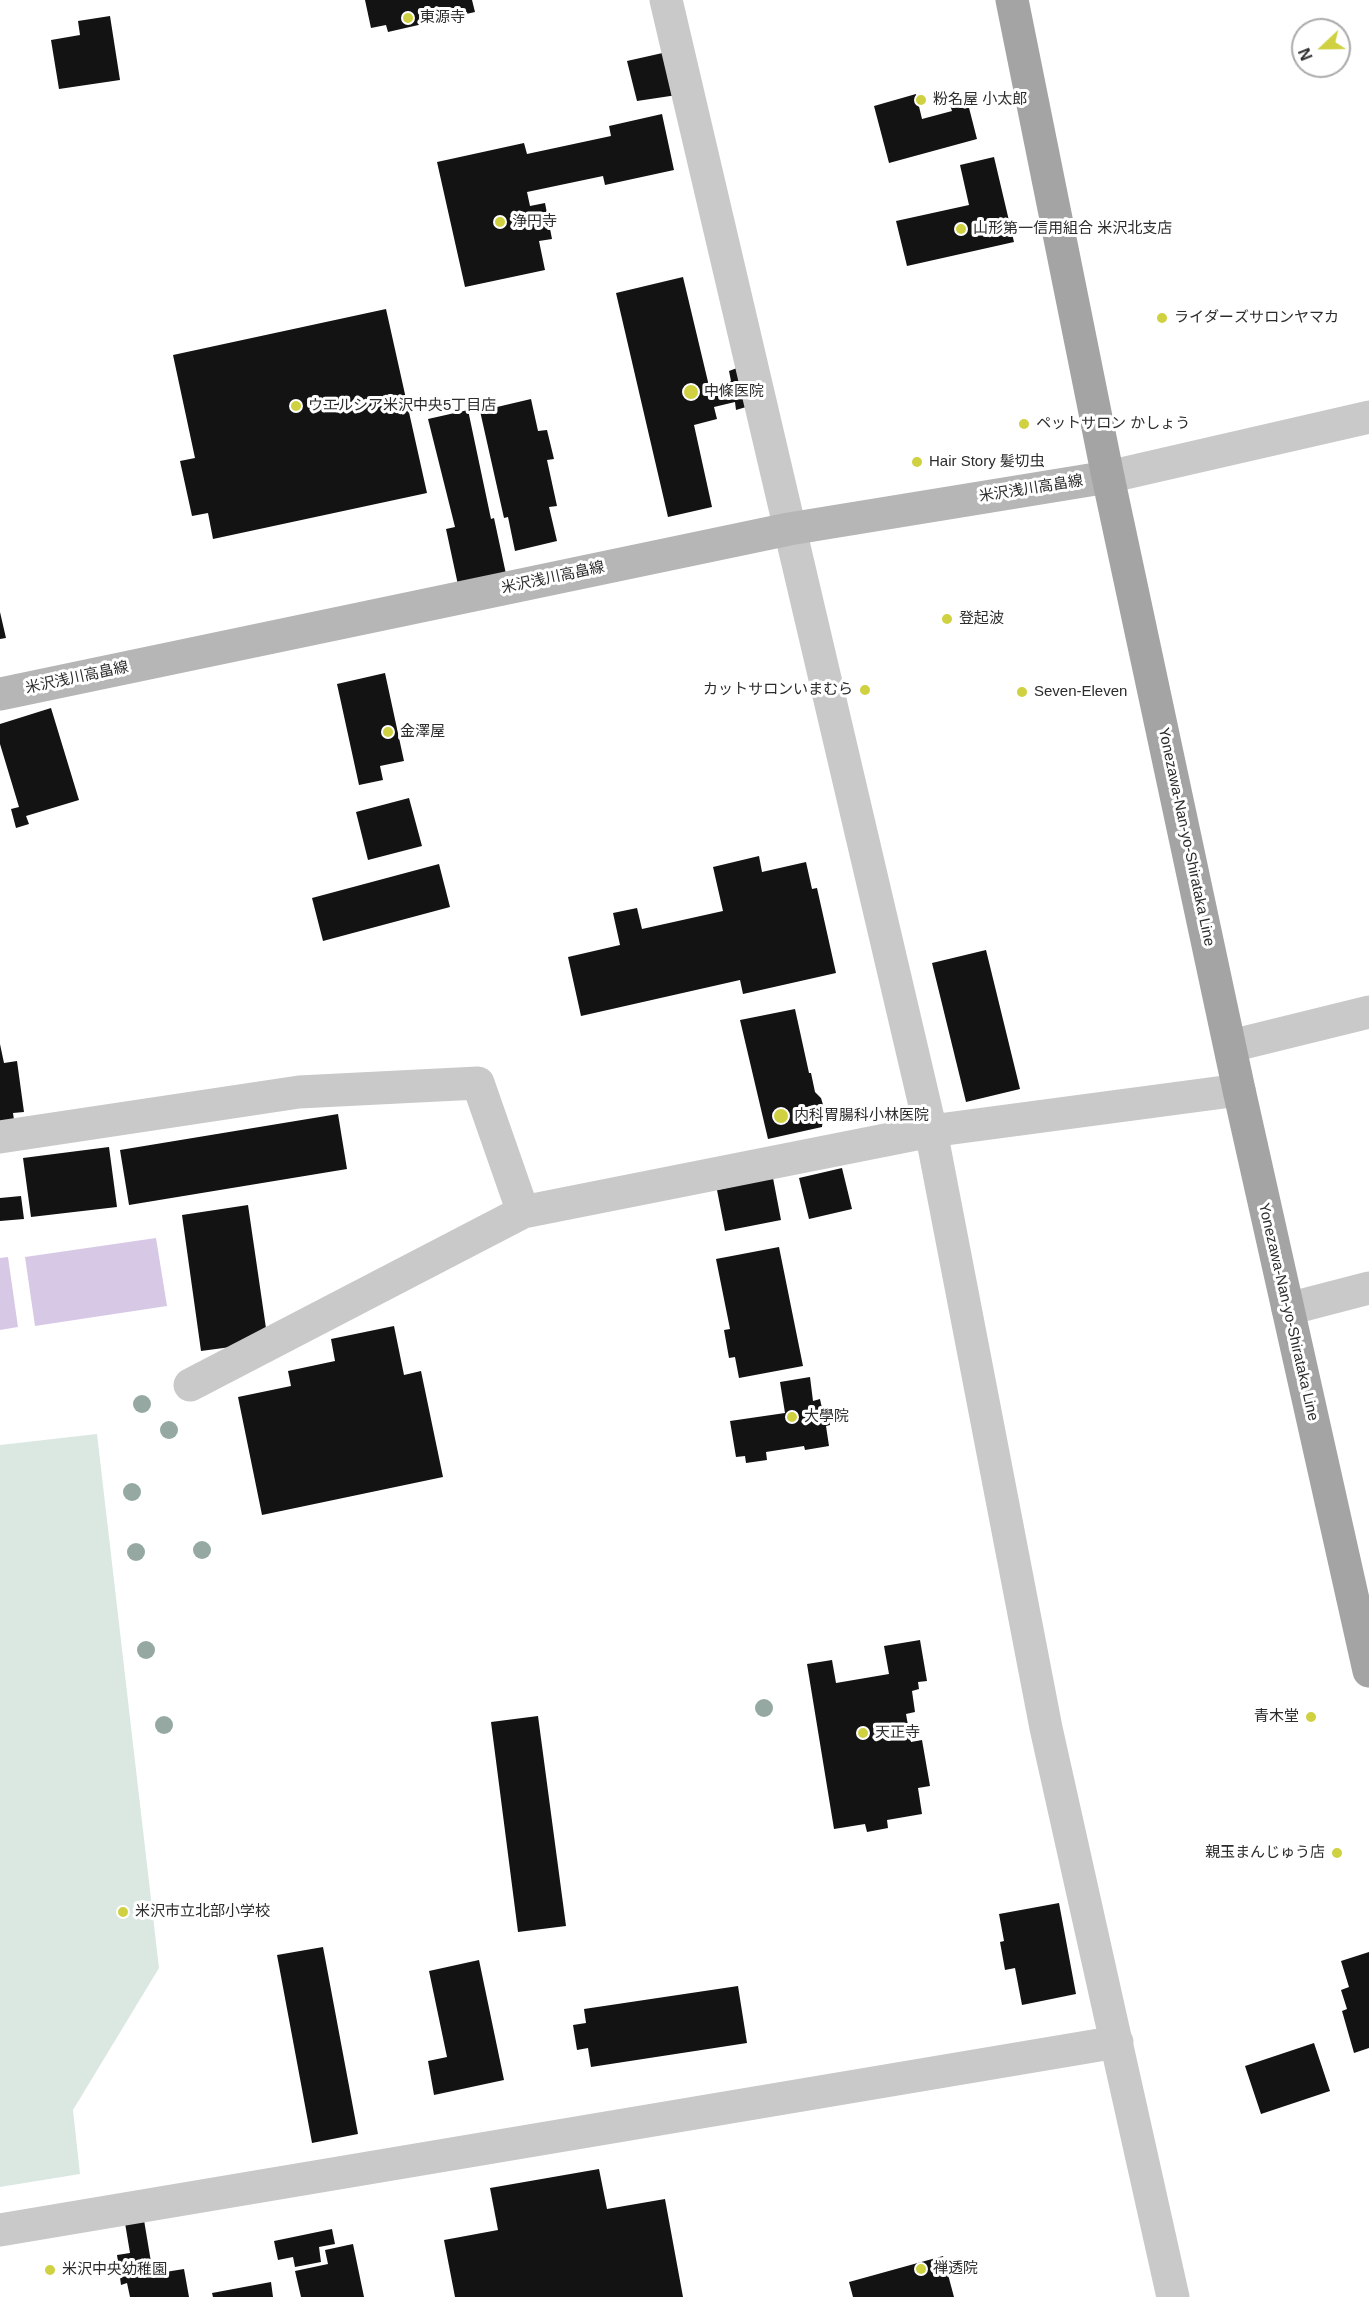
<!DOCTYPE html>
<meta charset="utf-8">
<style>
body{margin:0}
#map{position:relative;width:1369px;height:2297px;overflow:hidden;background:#fff;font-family:Helvetica,sans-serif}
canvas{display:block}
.north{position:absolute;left:1291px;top:18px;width:60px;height:60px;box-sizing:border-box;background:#fff;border:2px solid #ababab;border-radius:50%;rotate:248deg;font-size:16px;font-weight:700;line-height:24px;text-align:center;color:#2c2c2c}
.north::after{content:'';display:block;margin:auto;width:21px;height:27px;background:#cfd141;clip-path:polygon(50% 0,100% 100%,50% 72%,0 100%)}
</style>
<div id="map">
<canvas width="1369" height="2297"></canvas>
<div class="north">N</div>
</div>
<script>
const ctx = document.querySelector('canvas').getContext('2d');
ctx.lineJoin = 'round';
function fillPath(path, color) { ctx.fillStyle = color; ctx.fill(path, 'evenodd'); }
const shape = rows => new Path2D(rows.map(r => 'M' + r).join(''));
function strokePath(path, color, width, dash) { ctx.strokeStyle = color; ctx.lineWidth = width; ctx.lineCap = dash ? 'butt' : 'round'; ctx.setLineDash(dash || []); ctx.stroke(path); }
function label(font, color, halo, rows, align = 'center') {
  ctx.font = font + ' Helvetica,"Noto Sans JP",sans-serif'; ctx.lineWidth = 6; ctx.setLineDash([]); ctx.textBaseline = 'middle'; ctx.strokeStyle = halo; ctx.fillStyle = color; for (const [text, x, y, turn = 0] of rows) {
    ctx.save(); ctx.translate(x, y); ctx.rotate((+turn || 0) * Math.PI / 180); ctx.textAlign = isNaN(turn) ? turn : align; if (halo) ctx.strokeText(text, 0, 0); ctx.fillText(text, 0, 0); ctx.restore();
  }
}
fillPath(shape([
 [97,1434,159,1968,73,2110,80,2174,0,2187,0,1445]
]), '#dbe8e2');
fillPath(shape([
 [156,1238,167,1306,35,1326,25,1257],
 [8,1257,18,1327,0,1330,0,1258]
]), '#d7c9e6');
fillPath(shape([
 [365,0,472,0,475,12,388,32,386,25,371,28],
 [110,16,120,80,59,89,51,40,80,35,78,21],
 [667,52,677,95,637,101,627,61],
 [916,94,922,119,952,111,950,105,967,100,977,139,889,163,874,106],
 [662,114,674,170,605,185,603,176,527,192,530,206,545,203,552,239,539,241,545,270,465,287,437,162,524,143,527,154,611,136,609,126],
 [994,157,1014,242,907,266,896,221,969,205,960,165],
 [683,277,709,386,731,381,729,371,737,368,746,407,736,410,735,402,714,407,717,419,694,425,712,507,668,517,616,293],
 [386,309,427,493,213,539,208,513,192,516,180,461,195,458,173,355],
 [531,399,538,431,547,430,554,459,547,460,557,506,549,507,557,541,515,551,508,517,504,518,480,411],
 [468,410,491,519,494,518,506,574,458,585,446,529,455,527,428,419],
 [0,612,6,638,0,639],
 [385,673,404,761,380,766,383,780,359,785,337,684],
 [51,708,79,800,26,816,29,824,16,828,11,809,19,807,0,744,0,724],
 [409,798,422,846,368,860,356,812],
 [759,856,762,872,806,862,812,889,817,888,836,973,743,994,740,980,581,1016,568,957,620,945,613,913,637,908,642,929,723,911,713,867],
 [439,864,450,907,323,941,312,898],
 [986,950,1020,1089,966,1102,932,963],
 [795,1009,809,1073,811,1073,815,1092,821,1098,824,1108,822,1127,768,1139,740,1020],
 [0,1044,4,1063,17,1061,24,1112,13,1113,14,1120,0,1123],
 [338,1114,347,1169,129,1205,120,1150],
 [109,1147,117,1207,31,1217,23,1158],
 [842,1168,852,1209,809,1219,799,1178],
 [773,1178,781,1220,725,1231,717,1190],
 [21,1196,24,1219,0,1221,0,1198],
 [248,1205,268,1342,201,1351,182,1215],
 [779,1247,803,1366,739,1378,735,1357,729,1358,724,1330,730,1329,716,1259],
 [394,1326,404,1375,421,1371,443,1477,262,1515,238,1397,291,1386,288,1371,335,1361,331,1339],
 [810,1377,813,1401,820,1399,823,1413,828,1412,830,1425,826,1426,829,1446,805,1450,804,1446,766,1452,767,1460,746,1463,745,1456,736,1457,730,1421,785,1413,780,1382],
 [920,1640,927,1681,918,1682,919,1689,912,1691,915,1712,906,1714,911,1742,922,1740,930,1786,918,1788,922,1814,887,1820,888,1828,867,1832,865,1824,834,1829,807,1664,832,1660,836,1683,889,1674,884,1646],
 [538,1716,566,1926,518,1932,491,1722],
 [1059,1903,1076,1994,1022,2005,1015,1968,1005,1970,1000,1942,1004,1941,999,1914],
 [323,1947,358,2134,312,2143,277,1955],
 [1369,1952,1369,2048,1354,2053,1342,2011,1347,2009,1341,1990,1349,1987,1341,1961],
 [479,1960,504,2080,434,2095,428,2061,447,2057,429,1971],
 [738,1986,747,2043,591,2067,588,2048,577,2050,573,2025,586,2023,584,2009],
 [1314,2043,1330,2091,1261,2114,1245,2066],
 [599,2169,607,2209,665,2199,683,2297,455,2297,444,2240,498,2230,490,2188],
 [144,2220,153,2274,184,2269,189,2297,130,2297,127,2283,121,2285,117,2255,130,2253,125,2223],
 [332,2229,335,2244,319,2247,321,2262,295,2267,293,2257,278,2260,274,2241],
 [353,2244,364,2297,301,2297,295,2271,328,2264,325,2250],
 [943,2256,954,2297,853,2297,849,2282],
 [271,2282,273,2297,213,2297,212,2293]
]), '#131313');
strokePath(shape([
 [666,0,931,1131,1046,1728,1173,2297],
 [1108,477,1369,417],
 [1231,1046,1369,1012],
 [0,1137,299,1092,478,1083,523,1212],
 [1288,1309,1369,1288],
 [190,1385,523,1212,931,1131,1239,1090],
 [0,2230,1117,2042]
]), '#c9c9c9', 33);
strokePath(shape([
 [0,694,789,529,1108,477]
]), '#b6b6b6', 33);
strokePath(shape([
 [1012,0,1108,477,1239,1090,1369,1671]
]), '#a4a4a4', 33);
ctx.fillStyle = '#95a9a2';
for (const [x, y] of [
 [142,1404],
 [169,1430],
 [132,1492],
 [202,1550],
 [136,1552],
 [146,1650],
 [764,1708],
 [164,1725]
]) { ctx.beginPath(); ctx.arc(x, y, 9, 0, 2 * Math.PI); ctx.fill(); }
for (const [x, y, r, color] of [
 [408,18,6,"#cfd141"],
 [921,100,6,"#cfd141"],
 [500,222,6,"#cfd141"],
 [961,229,6,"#cfd141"],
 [1162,318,6,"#cfd141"],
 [691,392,8,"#cfd141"],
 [296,406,6,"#cfd141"],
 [1024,424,6,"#cfd141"],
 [917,462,6,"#cfd141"],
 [947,619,6,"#cfd141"],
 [865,690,6,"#cfd141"],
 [1022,692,6,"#cfd141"],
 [388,732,6,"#cfd141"],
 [781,1116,8,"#cfd141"],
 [792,1417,6,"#cfd141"],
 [1311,1717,6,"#cfd141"],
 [863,1733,6,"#cfd141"],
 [1337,1853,6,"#cfd141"],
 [123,1912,6,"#cfd141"],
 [921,2269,6,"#cfd141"],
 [50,2270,6,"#cfd141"]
]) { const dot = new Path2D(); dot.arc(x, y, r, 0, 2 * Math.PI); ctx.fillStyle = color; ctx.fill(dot); strokePath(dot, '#fff', 2); }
label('15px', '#2c2c2c', '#fff', [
 ["東源寺",420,18],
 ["粉名屋 小太郎",933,100],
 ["浄円寺",512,222],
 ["山形第一信用組合 米沢北支店",973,229],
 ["ライダーズサロンヤマカ",1174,318],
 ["中條医院",704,392],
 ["ウエルシア米沢中央5丁目店",308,406],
 ["ペットサロン かしょう",1036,424],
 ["Hair Story 髪切虫",929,462],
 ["登起波",959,619],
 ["カットサロンいまむら",853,690,"right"],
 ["Seven-Eleven",1034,692],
 ["金澤屋",400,732],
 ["内科胃腸科小林医院",794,1116],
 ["大學院",804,1417],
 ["青木堂",1299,1717,"right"],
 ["天正寺",875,1733],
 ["親玉まんじゅう店",1325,1853,"right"],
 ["米沢市立北部小学校",135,1912],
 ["禅透院",933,2269],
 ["米沢中央幼稚園",62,2270]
], 'left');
label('15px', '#2c2c2c', '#fff', [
 ["米沢浅川高畠線",1031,489,-9],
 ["米沢浅川高畠線",553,578,-12],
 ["米沢浅川高畠線",77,678,-12],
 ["Yonezawa-Nan-yo-Shirataka Line",1186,837,78],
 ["Yonezawa-Nan-yo-Shirataka Line",1288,1312,77]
]);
</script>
